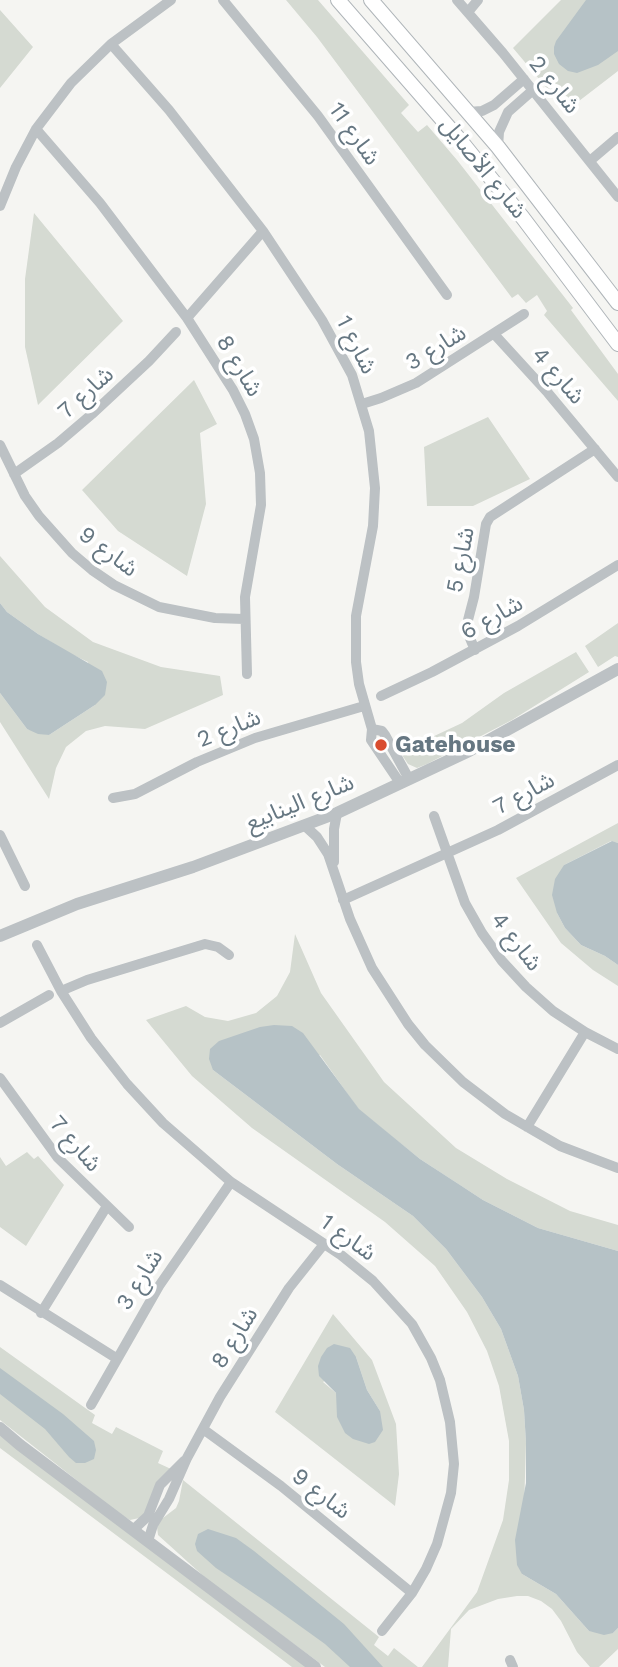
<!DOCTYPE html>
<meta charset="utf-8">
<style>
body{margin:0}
canvas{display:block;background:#f5f5f2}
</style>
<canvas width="618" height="1667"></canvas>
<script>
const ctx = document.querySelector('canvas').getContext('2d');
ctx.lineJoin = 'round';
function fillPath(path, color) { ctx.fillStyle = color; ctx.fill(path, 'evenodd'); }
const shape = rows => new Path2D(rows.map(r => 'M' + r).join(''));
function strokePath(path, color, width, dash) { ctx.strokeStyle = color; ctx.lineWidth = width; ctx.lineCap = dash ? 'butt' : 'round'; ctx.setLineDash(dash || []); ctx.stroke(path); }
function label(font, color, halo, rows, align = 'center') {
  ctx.font = font + ' "Work Sans","Noto Sans Arabic",sans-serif'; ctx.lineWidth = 7; ctx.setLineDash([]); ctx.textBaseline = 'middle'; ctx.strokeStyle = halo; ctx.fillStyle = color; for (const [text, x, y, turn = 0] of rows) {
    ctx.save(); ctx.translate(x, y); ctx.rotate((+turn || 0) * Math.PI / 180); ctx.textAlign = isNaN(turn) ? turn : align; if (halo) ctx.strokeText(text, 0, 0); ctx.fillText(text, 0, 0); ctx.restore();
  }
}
fillPath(shape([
 [286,0,318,0,409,105,401,113,418,132,427,125,457,160,573,308,571,310,618,374,618,401,544,315,547,311,537,295,526,303,518,294,512,298,317,37],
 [561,0,618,0,618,71,566,111,513,48],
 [0,10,33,47,0,88],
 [34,213,123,321,38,405,25,347,25,279],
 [194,380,217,424,200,433,206,504,187,576,118,531,82,490],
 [488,417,530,479,473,506,427,506,424,447],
 [0,556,45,607,93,642,161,667,220,676,223,695,145,729,105,726,86,731,66,747,56,768,49,799,0,722,0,693,27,729,49,735,95,705,88,662,69,653,38,634,7,612,0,603],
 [618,623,618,657,615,656,598,667,585,646],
 [576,652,589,672,512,720,427,764,417,768,408,764,400,752,462,723,504,693],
 [618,823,618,843,611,841,564,865,557,913,565,928,581,945,605,956,618,965,618,986,593,970,561,943,516,878],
 [295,934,321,993,384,1082,456,1148,507,1179,570,1211,618,1225,618,1251,538,1228,483,1200,420,1159,359,1110,320,1055,213,1070,337,1164,413,1216,446,1249,482,1297,501,1329,518,1376,524,1410,526,1443,522,1574,556,1594,589,1631,613,1633,618,1628,618,1649,599,1667,590,1667,577,1652,561,1621,552,1609,541,1601,528,1596,517,1596,498,1599,469,1610,451,1629,448,1667,422,1667,477,1592,503,1520,509,1480,509,1441,499,1386,487,1351,467,1312,435,1266,385,1222,252,1128,192,1076,146,1020,186,1006,205,1017,228,1021,256,1013,277,996,290,972],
 [27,1152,34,1159,38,1156,64,1185,26,1246,0,1227,0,1157,6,1166],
 [333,1314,372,1360,396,1424,399,1474,395,1506,275,1412],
 [356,1357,367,1390,380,1411,338,1398,336,1393,323,1382],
 [0,1347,95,1415,92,1423,112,1434,116,1427,163,1451,158,1463,171,1469,156,1483,144,1517,130,1520,121,1515,0,1420],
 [0,1430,315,1667,292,1667,0,1448],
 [183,1480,379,1637,374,1645,388,1656,394,1648,418,1667,325,1667,209,1581,158,1535,157,1527,159,1521,176,1508,179,1501]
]), '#d5dad2');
fillPath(shape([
 [586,0,618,0,618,51,598,65,577,73,568,71,559,64,554,54,554,47,556,41],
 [0,603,7,612,38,634,102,671,107,682,105,695,95,705,49,735,38,734,27,729,0,693],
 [612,841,618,843,618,965,605,956,581,945,565,928,557,913,552,895,555,879,564,865],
 [274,1025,292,1026,303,1033,359,1109,420,1159,457,1183,483,1200,538,1228,618,1251,618,1628,613,1633,604,1635,589,1631,556,1594,522,1574,517,1565,515,1540,526,1483,526,1443,524,1410,518,1376,501,1329,482,1297,446,1249,413,1216,337,1164,213,1070,209,1059,210,1049,219,1041,260,1027],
 [334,1344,350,1348,356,1357,367,1390,380,1411,383,1430,375,1442,369,1444,353,1439,345,1433,337,1417,336,1393,319,1376,318,1366,321,1357,327,1348],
 [0,1368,63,1414,94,1441,96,1450,94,1459,85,1463,76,1463,69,1457,45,1429,0,1394],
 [208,1529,236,1538,254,1551,344,1624,383,1667,350,1667,325,1644,268,1603,216,1568,197,1551,195,1544,198,1534]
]), '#b6c2c6');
const secondary = shape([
 [338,0,460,140,523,218,618,344],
 [371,0,498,147,618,303]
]);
strokePath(secondary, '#afb5b9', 16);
strokePath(shape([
 [223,0,318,116,447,295],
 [457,0,503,53,618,197],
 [468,12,478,0],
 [111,44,169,110,263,231,322,320,352,375,369,431,375,488,373,526,356,616,356,662,359,684,372,729,371,740,400,783],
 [468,112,482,111,494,105,524,79],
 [36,129,100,203,187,318,233,390,245,414,254,439,260,473,261,505,245,597,247,674],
 [498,147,499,132,508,112,533,90],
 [591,160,618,137],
 [0,206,16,167,36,129,71,83,111,44,171,0],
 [187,318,263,231],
 [495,335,548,393,618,477],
 [362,404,381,398,416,383,524,314],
 [0,445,25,496,39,516,72,553,92,570,114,585,159,607,215,618,244,619],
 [14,474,58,443,92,414,149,361,176,332],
 [475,650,469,636,468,620,474,597,486,524,490,517,595,449],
 [381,696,432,672,518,626,618,565],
 [372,729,382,731,385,735,409,779],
 [113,798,135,794,197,762,255,738,364,706],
 [434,816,465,903,482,933,502,961,526,987,553,1011,585,1032,618,1049],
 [304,825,317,837,328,854,350,919,372,968,408,1024,425,1045,463,1082,505,1114,560,1146,618,1168],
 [0,835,25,886],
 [334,862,334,829,337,813],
 [343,900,498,830,618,765],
 [37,945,61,991,91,1038,127,1084,163,1123,231,1182,341,1255,373,1281,412,1324,431,1358,440,1380,450,1422,454,1464,451,1493,437,1544,426,1569,412,1593,382,1631],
 [61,991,87,980,205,944,218,947,229,955],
 [0,1023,49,995],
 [0,1078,58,1158,129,1227],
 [527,1127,585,1032],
 [0,1285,116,1358],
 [41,1313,107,1206],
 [91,1405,159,1286,231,1182],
 [203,1429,281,1486,412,1593],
 [133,1530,148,1516,160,1485,184,1461],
 [148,1541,153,1525,169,1499,187,1458,220,1397,289,1288,324,1244],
 [510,1660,513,1667]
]), '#bcc1c4', 10);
strokePath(shape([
 [0,936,77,904,193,867,337,813,469,751,618,669],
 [0,1428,20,1445,315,1667]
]), '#bcc1c4', 12);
strokePath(secondary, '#fff', 14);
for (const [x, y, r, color] of [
 [381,745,7,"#d94c2f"]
]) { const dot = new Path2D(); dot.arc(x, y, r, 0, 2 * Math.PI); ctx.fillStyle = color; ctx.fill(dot); strokePath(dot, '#fff', 2.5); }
label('23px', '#667782', '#fff', [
 ["شارع 2",554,85,51],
 ["شارع 11",354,134,55],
 ["شارع الأصايل",483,168,51],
 ["شارع 1",356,345,63],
 ["شارع 3",436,348,-31],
 ["شارع 8",239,366,59],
 ["شارع 4",558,376,49],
 ["شارع 7",86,393,-42],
 ["شارع 9",108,552,37],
 ["شارع 5",461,560,-79],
 ["شارع 6",492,618,-29],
 ["شارع 2",229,729,-22],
 ["شارع 7",524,794,-28],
 ["شارع الينابيع",300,803,-22],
 ["شارع 4",516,942,52],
 ["شارع 7",75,1144,49],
 ["شارع 1",348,1238,36],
 ["شارع 3",140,1280,-58],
 ["شارع 8",235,1338,-58],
 ["شارع 9",321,1494,38]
]);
label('bold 23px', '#667782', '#fff', [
 ["Gatehouse",395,745]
], 'left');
</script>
